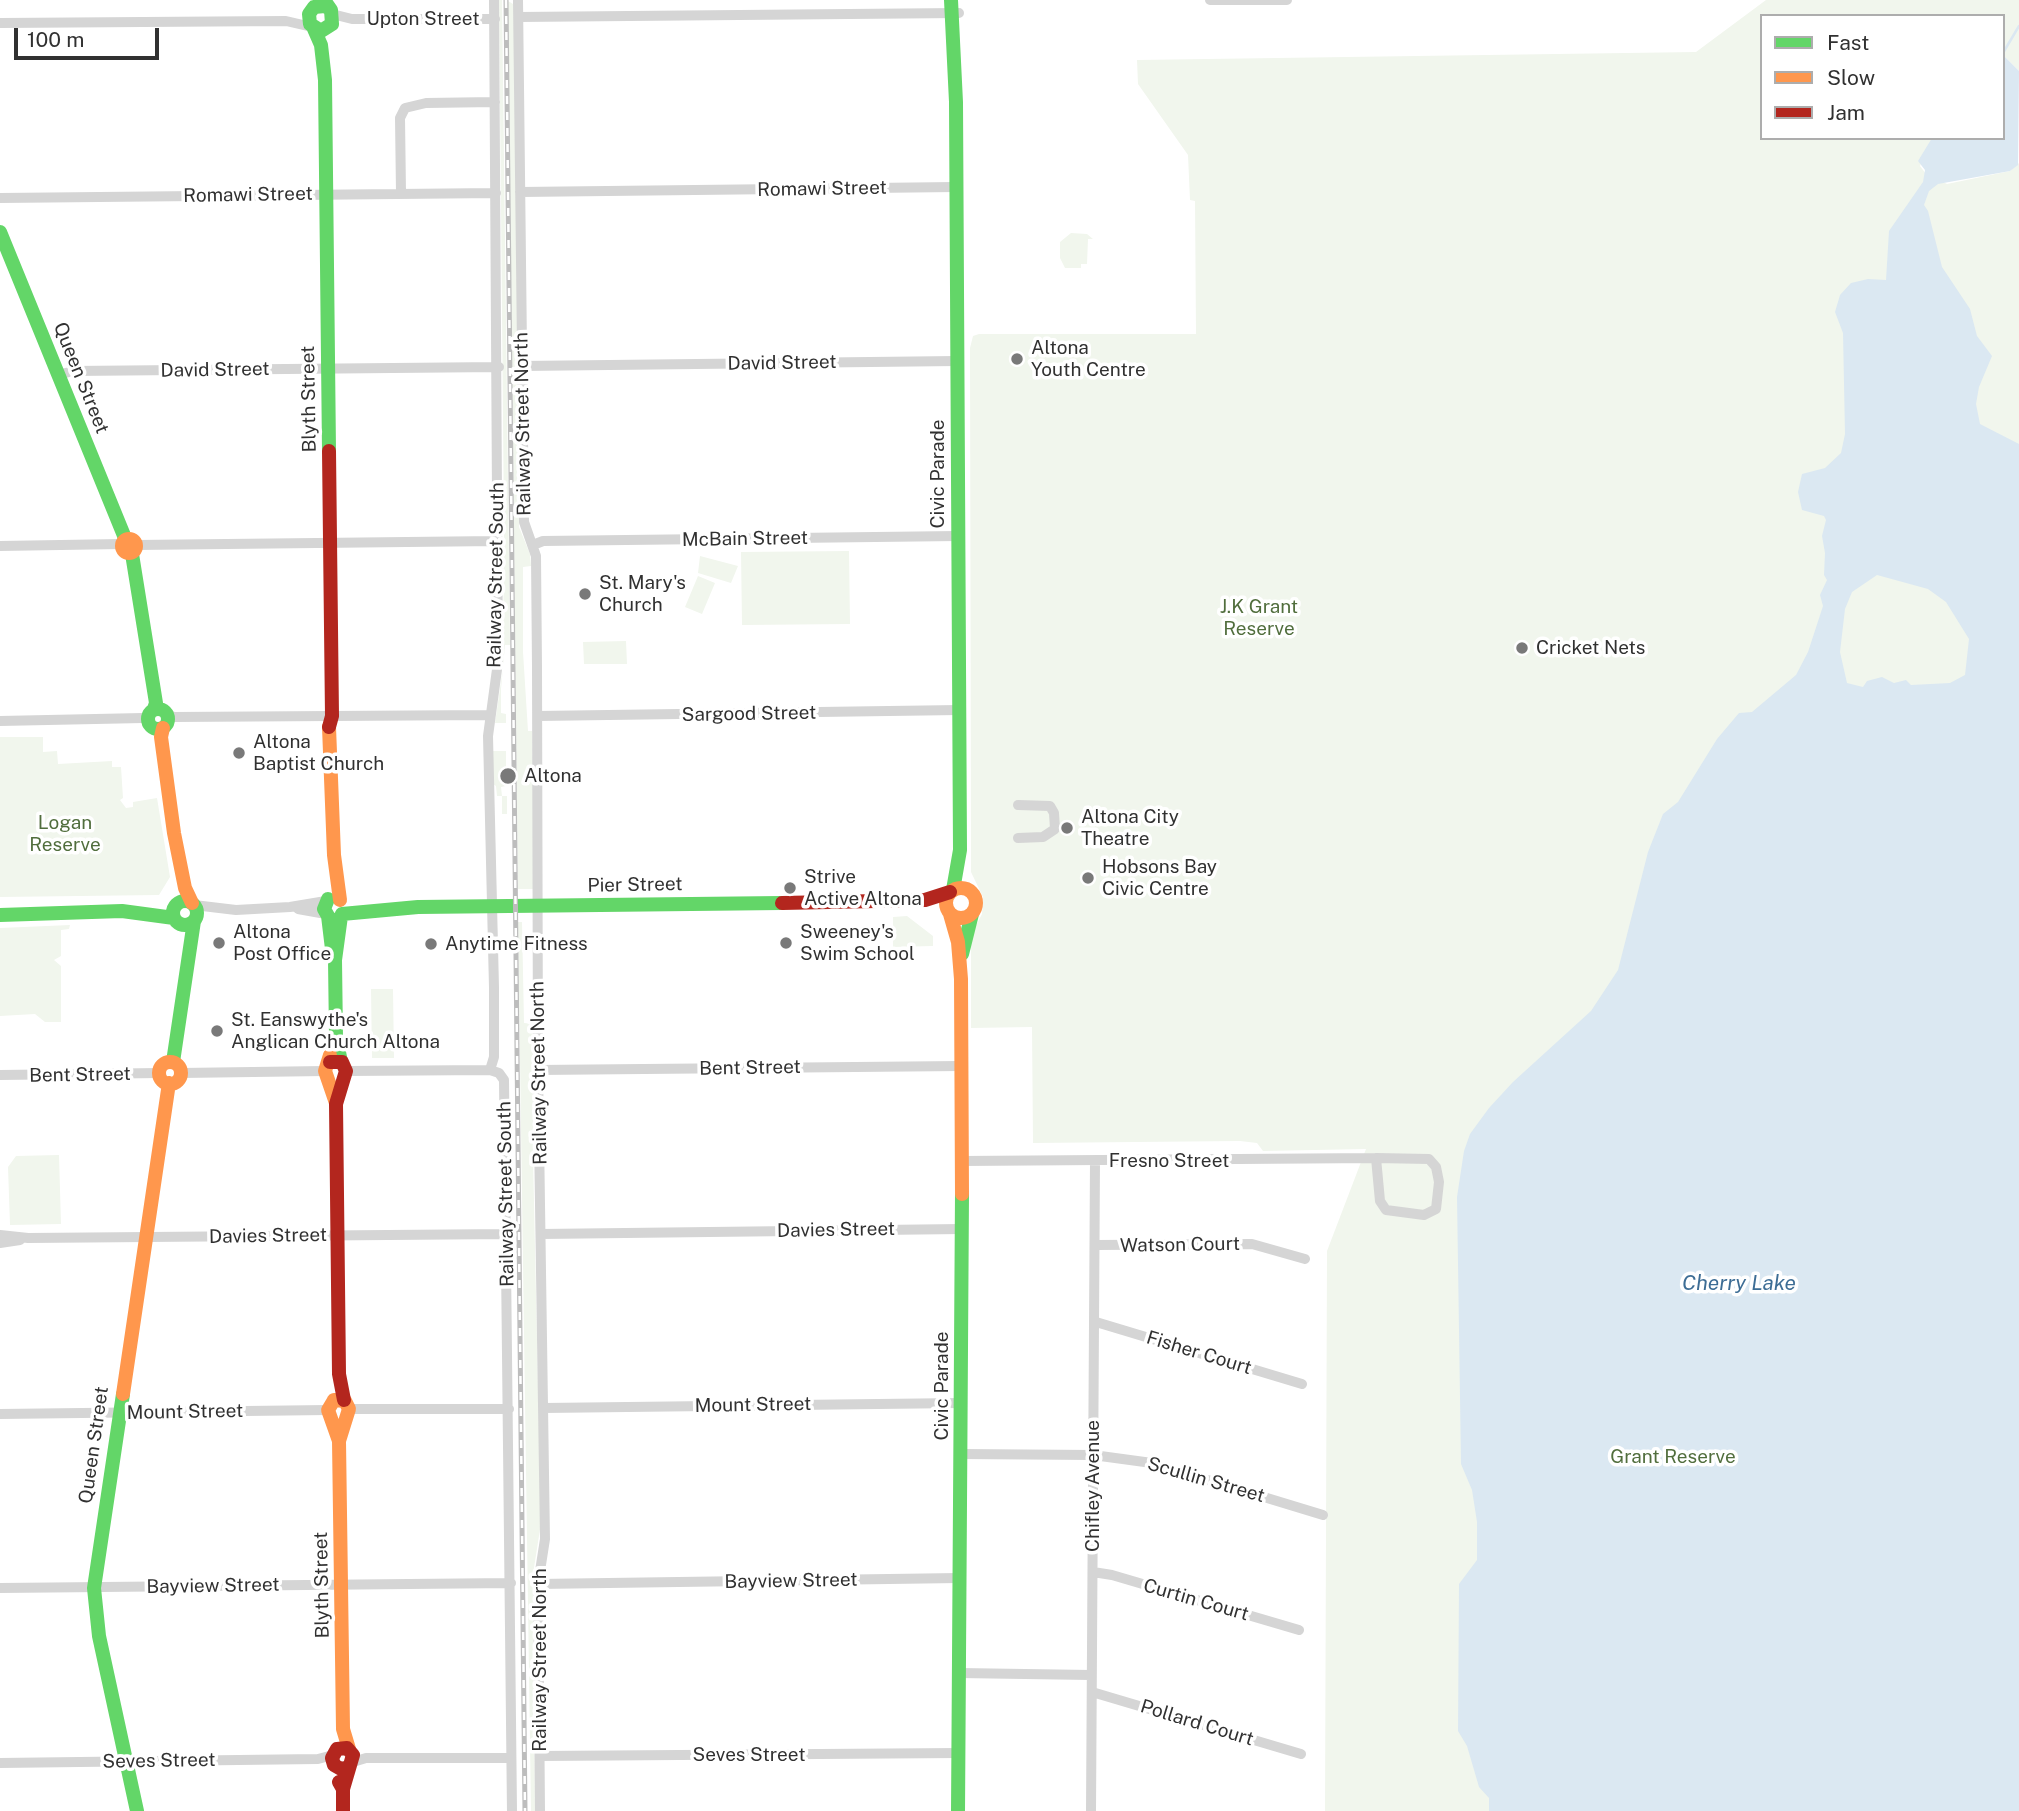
<!DOCTYPE html>
<style>
body{margin:0}
#map{position:relative;width:2019px;height:1811px;overflow:hidden;background:#fff;font-family:"Public Sans",sans-serif}
canvas{display:block}
.legend{position:absolute;left:1760px;top:14px;width:245px;height:126px;box-sizing:border-box;background:#fff;border:2px solid #adadad;margin:0;padding:9px 12px;list-style:none;font-size:21px;color:#313131}
.legend li{display:flex;align-items:center;gap:14px;height:35px}
.legend b{width:35px;border:2px solid #adadad}
.scale{position:absolute;left:14px;top:28px;width:145px;height:32px;box-sizing:border-box;border:4px solid #313131;border-top:0;padding-left:9px;font-size:21px;line-height:24px;white-space:nowrap;color:#313131;-webkit-text-stroke:5px #fff;paint-order:stroke}
</style>
<div id="map">
<canvas width="2019" height="1811"></canvas>
<ul class="legend">
<li><b style="height:9px;background:#63d668"></b>Fast</li>
<li><b style="height:9px;background:#ff974d"></b>Slow</li>
<li><b style="height:9px;background:#b3261e"></b>Jam</li>
</ul>
<div class="scale">100 m</div>
</div>
<script>
const ctx = document.querySelector('canvas').getContext('2d');
ctx.lineJoin = 'round';
function fillPath(path, color) { ctx.fillStyle = color; ctx.fill(path, 'evenodd'); }
const shape = rows => new Path2D(rows.map(r => 'M' + r).join(''));
function strokePath(path, color, width, dash) { ctx.strokeStyle = color; ctx.lineWidth = width; ctx.lineCap = dash ? 'butt' : 'round'; ctx.setLineDash(dash || []); ctx.stroke(path); }
function label(font, color, halo, rows, align = 'center') {
  ctx.font = font + ' "Public Sans",sans-serif'; ctx.lineWidth = 7; ctx.setLineDash([]); ctx.textBaseline = 'middle'; ctx.strokeStyle = halo; ctx.fillStyle = color; for (const [text, x, y, turn = 0] of rows) {
    ctx.save(); ctx.translate(x, y); ctx.rotate((+turn || 0) * Math.PI / 180); ctx.textAlign = isNaN(turn) ? turn : align; if (halo) ctx.strokeText(text, 0, 0); ctx.fillText(text, 0, 0); ctx.restore();
  }
}
fillPath(shape([
 [499,0,502,0,510,645,505,645,501,689,501,713,506,714,506,723,495,723,503,668,504,523],
 [515,0,519,527,530,554,531,566,523,567,523,652,528,731,532,731,535,889,518,889,508,1,513,4],
 [1766,0,2019,0,2019,71,2003,55,2003,16,1762,16,1762,138,1932,138,1920,166,1926,174,1947,184,2010,171,2019,163,2019,1811,1325,1811,1327,1251,1366,1149,1263,1151,1257,1143,1240,1141,1033,1143,1032,1027,971,1028,971,935,982,914,983,897,971,872,970,348,973,336,979,334,1196,334,1195,201,1190,200,1188,155,1138,84,1137,60,1696,52],
 [1071,233,1087,234,1093,239,1088,239,1087,264,1081,264,1081,268,1065,268,1060,258,1060,242],
 [849,551,850,624,742,625,741,552],
 [700,556,738,566,731,583,698,573],
 [698,576,715,583,702,614,685,607],
 [626,641,627,664,584,664,583,642],
 [0,737,43,737,43,752,57,751,58,764,112,761,112,767,121,767,123,798,120,800,126,808,133,807,133,802,157,798,170,877,159,895,0,897],
 [493,751,506,751,506,786,501,787,502,796,507,796,507,814,502,814,502,796,497,796,496,786,493,784],
 [907,916,933,936,933,946,893,947,893,917],
 [518,922,522,922,524,1023,535,1024,533,1157,541,1523,533,1574,535,1811,531,1811],
 [70,925,69,929,61,930,61,956,54,960,61,966,61,1022,45,1022,35,1014,0,1016,0,928],
 [371,989,393,989,394,1058,372,1058],
 [59,1155,61,1224,10,1225,8,1167,16,1156]
]), '#f1f6ed');
fillPath(shape([
 [2003,55,2019,71,2018,165,2010,171,1938,184,1929,191,1924,205,1928,211,1942,267,1970,309,1977,336,1992,356,1979,387,1976,404,1980,424,2019,444,2019,1811,1489,1811,1489,1798,1479,1787,1467,1746,1458,1731,1459,1584,1477,1560,1477,1522,1472,1490,1461,1464,1457,1197,1464,1151,1470,1134,1489,1108,1513,1082,1591,1011,1618,970,1648,852,1663,814,1678,802,1717,739,1739,713,1752,712,1796,675,1808,652,1823,606,1820,595,1827,580,1824,575,1825,553,1822,536,1826,520,1824,516,1802,510,1798,492,1802,474,1825,468,1841,453,1845,434,1843,333,1835,312,1840,295,1851,283,1868,279,1886,280,1889,231,1923,182,1925,170,1918,161,1932,138,2003,138],
 [1877,575,1928,589,1946,602,1969,639,1965,675,1950,683,1911,685,1906,680,1894,683,1882,677,1867,681,1863,687,1847,683,1840,652,1845,609,1852,592]
]), '#dbe8f2');
strokePath(shape([
 [2003,53,2019,26]
]), '#dbe8f2', 2.5);
strokePath(shape([
 [518,0,524,522,536,556,537,667,538,1070,545,1539,538,1584,540,1811],
 [1210,0,1287,0],
 [332,14,352,19,495,19],
 [519,17,959,13],
 [0,23,286,21,312,27],
 [520,192,956,187],
 [401,193,400,118,405,108,426,103,495,102],
 [0,198,496,193],
 [522,366,957,361],
 [58,375,73,371,499,367],
 [136,545,497,541],
 [533,545,543,541,958,536],
 [0,546,121,544],
 [167,714,174,717,489,715],
 [538,716,959,710],
 [0,721,143,718],
 [1018,805,1050,806,1054,813,1055,829,1043,837,1018,838],
 [194,905,236,910,290,907,326,901],
 [298,909,326,914],
 [490,1070,494,1057,494,988,488,736,498,662,494,0],
 [538,1070,961,1066],
 [346,1071,490,1070,499,1073,504,1080,512,1811],
 [181,1073,325,1071],
 [0,1075,160,1073],
 [962,1161,1376,1158,1429,1159,1436,1167,1439,1182,1436,1209,1424,1215,1386,1210,1380,1201,1376,1158],
 [541,1234,962,1229],
 [0,1235,28,1238,508,1234],
 [0,1243,20,1240],
 [1096,1245,1252,1244,1305,1259],
 [1096,1322,1302,1384],
 [544,1408,961,1403],
 [349,1409,509,1409],
 [0,1414,328,1410],
 [961,1454,1093,1455,1152,1463,1323,1515],
 [1093,1572,1112,1575,1299,1630],
 [538,1584,959,1578],
 [0,1588,511,1583],
 [959,1673,1091,1675],
 [1092,1692,1301,1754],
 [540,1756,959,1753],
 [353,1762,366,1758,510,1758],
 [0,1763,318,1759,333,1755],
 [1091,1811,1095,1161]
]), '#d5d5d5', 10);
strokePath(shape([
 [324,0,331,10,332,24,321,31,310,24,309,14,314,7,325,6,331,10],
 [951,0,956,102,960,850,953,890],
 [314,29,321,45,325,80,329,451],
 [0,232,125,538],
 [132,554,156,703,154,709],
 '148 719a10 10 0 1 1 20 0a10 10 0 1 1-20 0Z',
 [328,899,324,909,328,916,332,949],
 '173 913a12 12 0 1 1 24 0a12 12 0 1 1-24 0Z',
 [342,914,418,907,782,903],
 [0,915,122,911,174,918],
 [341,916,335,960,336,1037,341,1062],
 [962,954,972,914],
 [173,1062,194,921],
 [123,1394,94,1588,99,1636,137,1811],
 [958,1811,962,1194]
]), '#63d668', 14);
strokePath(shape([
 '122 546a7 7 0 1 1 14 0a7 7 0 1 1-14 0Z',
 [329,727,334,855,340,900],
 [163,728,161,737,174,833,185,888,192,903],
 '946 903a15 15 0 1 1 30 0a15 15 0 1 1-30 0Z',
 [950,914,958,942,961,979,962,1194],
 [330,1055,325,1071,336,1103],
 '159 1073a11 11 0 1 1 22 0a11 11 0 1 1-22 0Z',
 [123,1394,169,1083],
 [334,1400,345,1401,349,1409,339,1441,343,1729,349,1749],
 [334,1400,328,1410,339,1441]
]), '#ff974d', 14);
strokePath(shape([
 [329,451,332,716,329,727],
 [782,903,925,900,950,892],
 [330,1062,342,1062,346,1071,336,1104,339,1374,344,1400],
 [339,1782,343,1789,343,1811],
 [343,1789,353,1755,347,1748,337,1749,332,1758,334,1765,341,1769,349,1767]
]), '#b3261e', 14);
const rail = shape([
 [506,0,525,1811]
]);
strokePath(rail, '#bdbdbd', 5);
strokePath(rail, '#fff', 2.5, [8]);
for (const [x, y, r, color] of [
 [1017,359,7,"#797979"],
 [585,594,7,"#797979"],
 [1522,648,7,"#797979"],
 [239,753,7,"#797979"],
 [508,776,9,"#797979"],
 [1067,828,7,"#797979"],
 [1088,878,7,"#797979"],
 [790,888,7,"#797979"],
 [219,943,7,"#797979"],
 [786,943,7,"#797979"],
 [431,944,7,"#797979"],
 [217,1031,7,"#797979"]
]) { const dot = new Path2D(); dot.arc(x, y, r, 0, 2 * Math.PI); ctx.fillStyle = color; ctx.fill(dot); strokePath(dot, '#fff', 2.5); }
label('19px', '#313131', '#fff', [
 ["Upton Street",423,19],
 ["Romawi Street",822,189,-1],
 ["Romawi Street",248,195,-1],
 ["David Street",782,363,-1],
 ["David Street",215,370,-1],
 ["Queen Street",81,378,68],
 ["Blyth Street",309,399,-91],
 ["Railway Street North",523,424,-91],
 ["Civic Parade",938,474,-90],
 ["McBain Street",745,539,-1],
 ["Railway Street South",496,575,-89],
 ["Sargood Street",749,714,-1],
 ["Pier Street",635,885,-1],
 ["Bent Street",750,1068,-1],
 ["Railway Street North",539,1073,-91],
 ["Bent Street",80,1075,-1],
 ["Fresno Street",1169,1161],
 ["Railway Street South",506,1194,-91],
 ["Davies Street",836,1230,-1],
 ["Davies Street",268,1236,-1],
 ["Watson Court",1180,1245,-1],
 ["Fisher Court",1199,1353,17],
 ["Civic Parade",942,1386,-90],
 ["Mount Street",753,1405,-1],
 ["Mount Street",185,1412,-1],
 ["Queen Street",94,1445,-82],
 ["Scullin Street",1206,1480,16],
 ["Chifley Avenue",1093,1486,-90],
 ["Bayview Street",791,1581,-1],
 ["Blyth Street",322,1585,-91],
 ["Bayview Street",213,1586,-1],
 ["Curtin Court",1196,1600,16],
 ["Railway Street North",540,1660,-90],
 ["Pollard Court",1197,1723,17],
 ["Seves Street",749,1755],
 ["Seves Street",159,1761,-1]
]);
label('19px', '#313131', '#fff', [
 ["Altona",1031,348],
 ["Youth Centre",1031,370],
 ["St. Mary's",599,583],
 ["Church",599,605],
 ["Cricket Nets",1536,648],
 ["Altona",253,742],
 ["Baptist Church",253,764],
 ["Altona",524,776],
 ["Altona City",1081,817],
 ["Theatre",1081,839],
 ["Hobsons Bay",1102,867],
 ["Civic Centre",1102,889],
 ["Strive",804,877],
 ["Active Altona",804,899],
 ["Altona",233,932],
 ["Post Office",233,954],
 ["Sweeney's",800,932],
 ["Swim School",800,954],
 ["Anytime Fitness",445,944],
 ["St. Eanswythe's",231,1020],
 ["Anglican Church Altona",231,1042]
], 'left');
label('19px', '#516e3d', '#fff', [
 ["J.K Grant",1259,607],
 ["Reserve",1259,629],
 ["Logan",65,823],
 ["Reserve",65,845],
 ["Grant Reserve",1673,1457]
]);
label('italic 21px', '#3d6d95', '#fff', [
 ["Cherry Lake",1739,1284]
]);
</script>
